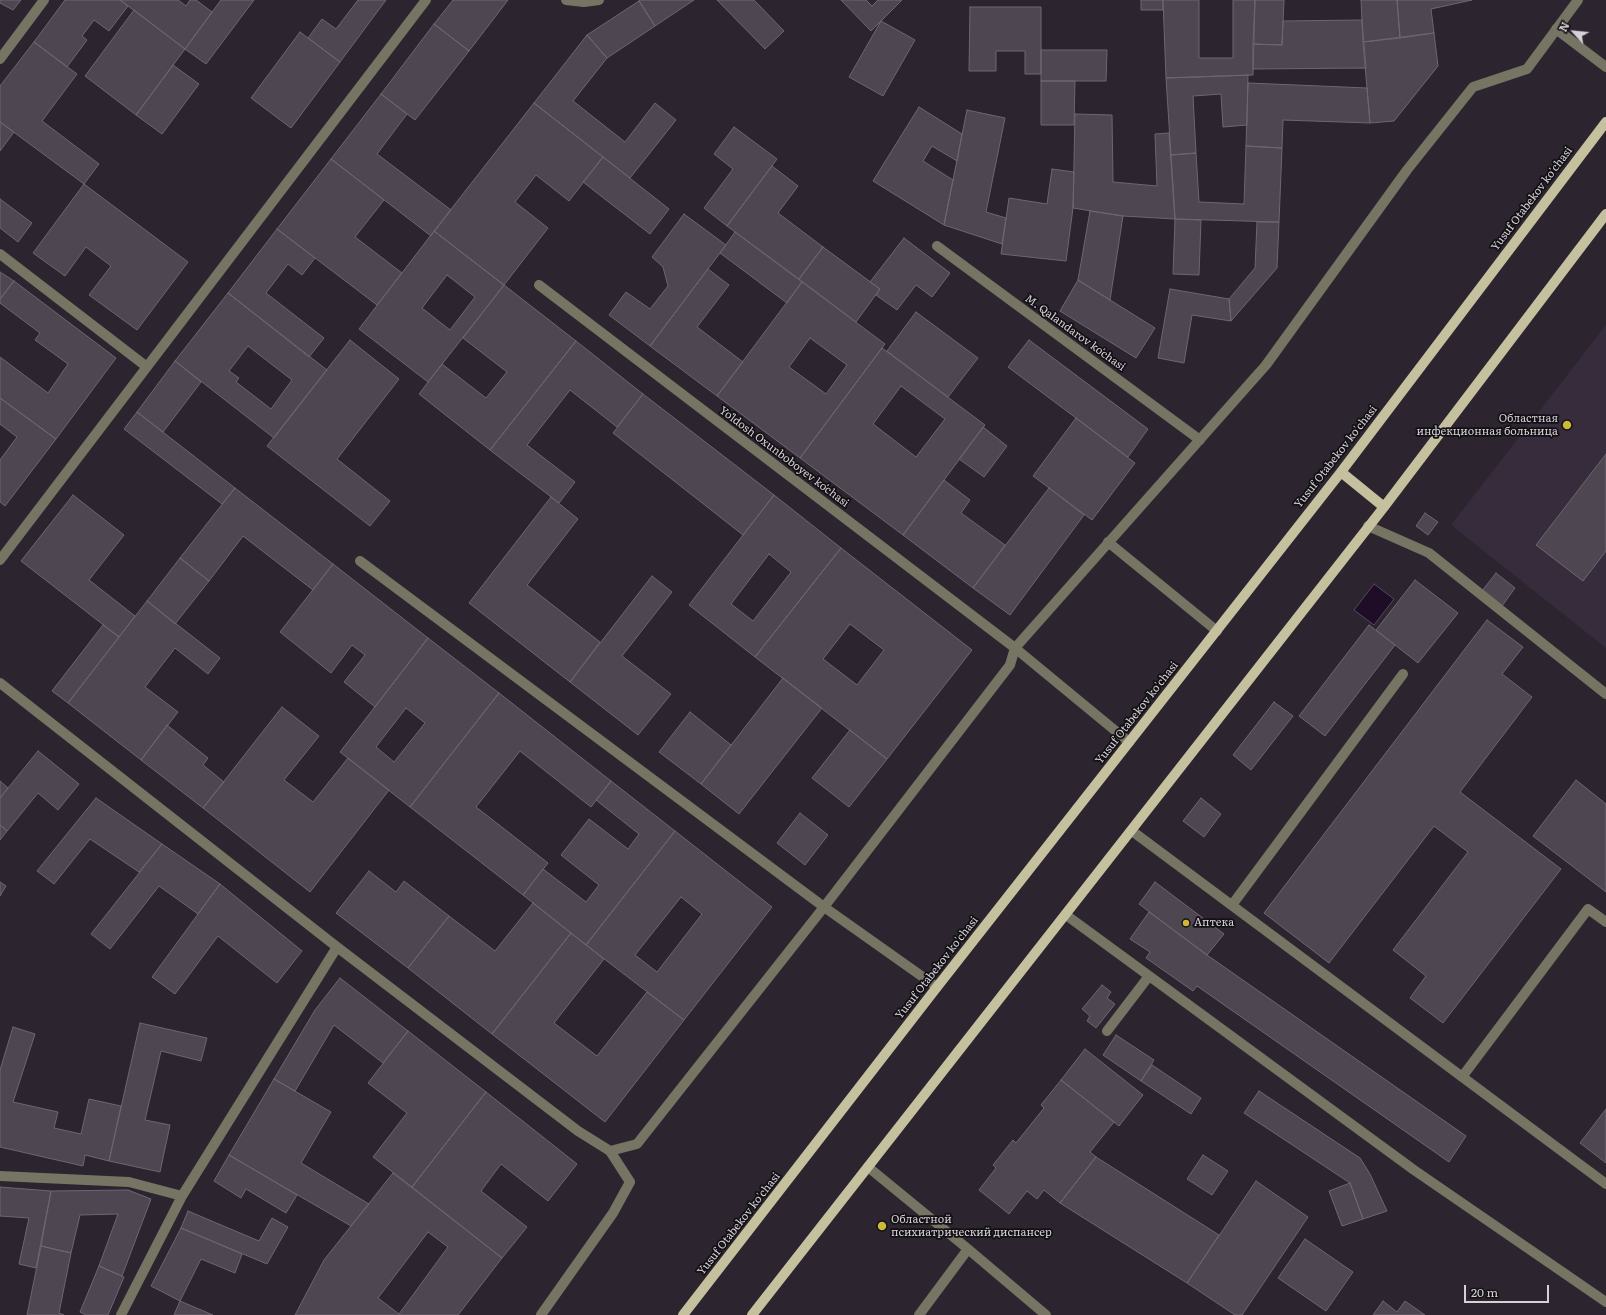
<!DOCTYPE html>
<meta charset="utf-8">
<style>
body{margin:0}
#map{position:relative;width:1606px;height:1315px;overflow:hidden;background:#2c252f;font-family:Literata,serif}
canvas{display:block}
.north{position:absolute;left:1554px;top:12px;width:40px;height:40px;-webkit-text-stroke:3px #131014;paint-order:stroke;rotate:297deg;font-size:11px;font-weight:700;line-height:16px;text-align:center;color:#d5d1d7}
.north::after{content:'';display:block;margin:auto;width:14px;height:18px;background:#d5d1d7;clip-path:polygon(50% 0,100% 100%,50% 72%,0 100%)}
.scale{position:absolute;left:1464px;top:1285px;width:85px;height:18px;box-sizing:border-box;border:2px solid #d5d1d7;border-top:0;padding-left:5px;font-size:12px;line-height:14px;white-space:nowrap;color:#d5d1d7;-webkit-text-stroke:3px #131014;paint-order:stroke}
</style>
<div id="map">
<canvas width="1606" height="1315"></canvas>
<div class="north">N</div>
<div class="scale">20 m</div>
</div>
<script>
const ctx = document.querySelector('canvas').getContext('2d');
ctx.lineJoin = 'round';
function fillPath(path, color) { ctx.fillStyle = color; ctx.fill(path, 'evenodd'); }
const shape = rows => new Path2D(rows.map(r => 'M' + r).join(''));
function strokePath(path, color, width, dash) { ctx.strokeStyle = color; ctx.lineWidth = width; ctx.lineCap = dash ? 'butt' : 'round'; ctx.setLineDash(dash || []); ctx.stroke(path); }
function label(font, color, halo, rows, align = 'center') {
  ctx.font = font + ' Literata,serif'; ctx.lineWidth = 3.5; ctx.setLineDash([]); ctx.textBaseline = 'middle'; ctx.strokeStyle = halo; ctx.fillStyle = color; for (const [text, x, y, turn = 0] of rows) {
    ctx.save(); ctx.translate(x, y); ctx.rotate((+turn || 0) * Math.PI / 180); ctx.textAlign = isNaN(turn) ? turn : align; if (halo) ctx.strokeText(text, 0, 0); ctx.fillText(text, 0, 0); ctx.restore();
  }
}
fillPath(shape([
 [1606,325,1606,648,1451,525]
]), '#362c3b');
const water = shape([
 [1374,584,1394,599,1374,625,1354,610,1374,584]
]);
fillPath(water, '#1f0d27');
strokePath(water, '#56485c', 1);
const building = shape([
 [0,0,21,0,13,10,0,3,0,0],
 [65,0,120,0,128,6,109,31,94,20,82,36,87,40,67,67,34,42,65,0],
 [120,0,178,0,186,6,190,0,196,0,212,12,185,49,120,0],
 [221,0,254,0,206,64,185,49,221,0],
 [358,0,386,0,340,62,308,38,322,19,336,29,358,0],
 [453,0,508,0,469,51,434,24,453,0],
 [640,0,694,0,655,26,639,1,640,0],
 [717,0,754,0,784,31,765,49,717,0],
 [841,0,866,0,872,6,878,0,902,0,871,31,841,0],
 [1141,0,1163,0,1163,10,1141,10,1141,0],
 [1163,0,1199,0,1199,58,1233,58,1233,0,1255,0,1253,75,1166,78,1163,0],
 [1255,0,1284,0,1282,45,1253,44,1255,0],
 [1361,0,1397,0,1400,38,1363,42,1361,0],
 [1397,0,1472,0,1431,9,1434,33,1400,38,1397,0],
 [639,1,655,26,607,58,587,35,639,1],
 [970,7,1041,7,1041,74,1025,74,1025,51,996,51,996,71,969,71,970,7],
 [134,10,185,49,136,115,85,76,134,10],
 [1362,20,1366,68,1253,69,1253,44,1282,45,1283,21,1362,20],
 [881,21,915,40,883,96,849,77,881,21],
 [434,24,469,51,415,120,381,94,434,24],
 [300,32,340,62,291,128,251,98,300,32],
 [1434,33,1438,66,1394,121,1370,123,1363,42,1434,33],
 [587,35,607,58,573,101,625,142,655,103,676,120,630,178,534,103,587,35],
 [34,42,77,74,42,121,99,164,84,184,0,122,0,86,34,42],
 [1041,50,1107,50,1106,81,1041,81,1041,50],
 [173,65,199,84,162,134,136,115,173,65],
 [1248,75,1247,125,1223,127,1221,94,1193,96,1196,153,1171,155,1166,78,1248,75],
 [1041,81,1075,81,1074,125,1041,125,1041,81],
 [1248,83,1367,88,1370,123,1283,120,1282,148,1246,146,1248,83],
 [381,94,407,114,377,154,451,210,431,236,331,159,381,94],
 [534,103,603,157,569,201,536,175,515,202,548,228,504,285,434,231,534,103],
 [919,107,962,134,957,161,932,146,923,161,953,180,944,225,873,181,919,107],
 [967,110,1005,118,986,212,1006,218,1002,244,944,225,967,110],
 [1075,114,1112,115,1113,182,1157,186,1155,134,1169,133,1175,219,1123,216,1073,208,1075,114],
 [0,122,14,132,0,151,0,122],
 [734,127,777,159,727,226,704,208,733,169,714,154,734,127],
 [1246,146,1282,148,1279,222,1175,219,1171,155,1196,153,1199,202,1244,204,1246,146],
 [603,157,669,209,650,234,583,182,603,157],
 [331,159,384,200,355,237,402,273,377,305,277,229,331,159],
 [772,166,798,186,778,213,823,247,799,279,727,226,772,166],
 [1052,169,1074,172,1073,208,1066,261,1001,254,1009,198,1047,204,1052,169],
 [84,184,188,262,137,330,89,295,111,266,86,247,65,276,33,253,84,184],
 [0,199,32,223,18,242,0,228,0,199],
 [1090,211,1123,216,1110,300,1078,280,1090,211],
 [684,214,726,245,650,346,609,315,626,292,650,309,668,286,663,267,652,257,684,214],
 [1175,219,1201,220,1199,275,1173,274,1175,219],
 [1257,222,1279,222,1277,268,1231,321,1229,299,1255,268,1257,222],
 [277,229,315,258,302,275,288,264,266,293,324,338,309,357,228,293,277,229],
 [434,231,504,285,428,382,359,329,434,231],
 [447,275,475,297,450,330,422,308,447,275],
 [735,232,802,282,787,303,720,253,735,232],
 [904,238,950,273,932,297,916,285,897,310,876,295,880,289,870,282,904,238],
 [823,247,880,289,856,322,799,279,823,247],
 [708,269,729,285,697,327,743,362,717,396,650,346,708,269],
 [0,272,14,281,0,299,0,272],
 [1078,280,1155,328,1136,358,1060,311,1078,280],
 [14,281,116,358,56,439,0,398,0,357,48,393,68,364,35,340,40,333,0,303,0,299,14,281],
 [802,282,885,344,800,458,717,396,802,282],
 [810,338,847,365,826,394,789,367,810,338],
 [504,285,576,341,490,450,419,394,442,364,486,398,507,372,463,338,504,285],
 [1170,289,1229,299,1231,321,1192,315,1184,363,1158,358,1170,289],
 [228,293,327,370,274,438,175,361,228,293],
 [248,346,292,380,271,409,236,382,239,378,229,371,248,346],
 [916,312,978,358,948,397,887,351,916,312],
 [350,340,399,379,337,459,390,501,370,526,267,446,350,340],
 [1029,340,1148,429,1128,457,1008,367,1029,340],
 [576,341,643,394,617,427,570,390,527,445,575,482,559,503,490,450,576,341],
 [882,348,985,425,903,535,800,458,882,348],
 [901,386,945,419,916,457,873,424,901,386],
 [175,361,201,382,163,432,137,412,175,361],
 [643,394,774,495,743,535,613,433,643,394],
 [0,398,56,439,5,506,0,502,0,460,17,437,0,424,0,398],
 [137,412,235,488,222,504,124,429,137,412],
 [1076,418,1135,463,1092,520,1033,476,1076,418],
 [983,427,1007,446,984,477,959,459,983,427],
 [1606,454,1606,551,1583,581,1536,545,1606,454],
 [944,480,970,500,961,513,1005,545,973,588,903,535,944,480],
 [235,488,333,564,313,590,243,536,209,581,180,558,235,488],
 [1049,488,1084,515,1010,615,973,588,1049,488],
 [73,495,124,535,89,580,135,616,119,637,21,561,73,495],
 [774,495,841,548,755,657,689,605,774,495],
 [769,554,791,572,753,621,731,604,769,554],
 [551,497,578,519,527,585,600,642,570,682,469,603,551,497],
 [1425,513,1438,522,1428,535,1416,526,1425,513],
 [841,548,972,650,887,759,755,657,841,548],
 [850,624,884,650,857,685,823,659,850,624],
 [180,558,209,581,175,624,147,601,180,558],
 [333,564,428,638,375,707,344,682,365,655,352,645,331,673,280,632,333,564],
 [1496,573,1515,588,1502,606,1482,591,1496,573],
 [652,576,672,592,622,656,671,694,638,735,570,682,652,576],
 [1415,580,1458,613,1418,663,1376,630,1415,580],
 [147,601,220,658,208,674,175,648,145,687,178,712,141,760,68,703,147,601],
 [1487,620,1523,647,1502,674,1532,697,1460,792,1561,869,1443,1023,1410,998,1426,976,1393,950,1468,852,1434,826,1329,963,1264,913,1487,620],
 [103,625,119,637,68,703,52,691,103,625],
 [1369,625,1395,645,1325,736,1299,716,1369,625],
 [428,638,499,693,410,807,340,752,428,638],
 [406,708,425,723,394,762,376,747,406,708],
 [783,678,822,708,739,814,701,784,783,678],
 [499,693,611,781,591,807,520,751,476,807,548,863,523,895,410,807,499,693],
 [1274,702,1293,716,1251,770,1233,755,1274,702],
 [282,707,319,736,284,780,313,802,348,758,389,790,310,892,203,808,282,707],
 [690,712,731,745,701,784,659,752,690,712],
 [167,725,208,758,203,765,224,782,203,808,141,760,167,725],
 [850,730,887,759,849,807,812,778,850,730],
 [38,751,79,784,58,810,38,793,7,831,0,825,0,798,38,751],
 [1576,780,1606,804,1606,892,1533,836,1576,780],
 [0,781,8,788,0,798,0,781],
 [611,781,675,831,586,945,523,895,543,869,586,902,599,885,561,855,589,819,628,849,639,834,596,800,611,781],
 [96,798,162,844,139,872,90,839,54,884,37,871,96,798],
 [1201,798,1221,814,1204,837,1183,821,1201,798],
 [800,813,828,835,805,865,777,843,800,813],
 [0,825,7,831,0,840,0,825],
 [675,831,772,907,684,1020,586,945,675,831],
 [681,897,702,914,657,972,635,955,681,897],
 [162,844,220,884,198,914,159,886,110,949,91,934,162,844],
 [369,871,396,892,404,881,449,916,408,968,336,913,369,871],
 [0,882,6,886,0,896,0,882],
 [1155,882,1224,934,1207,955,1139,904,1155,882],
 [220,884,302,951,277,983,218,936,175,994,152,977,220,884],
 [533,903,571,933,492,1034,408,968,449,916,495,951,533,903],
 [1149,912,1207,955,1466,1136,1449,1162,1197,986,1193,991,1146,958,1150,952,1130,939,1149,912],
 [571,933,604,959,554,1023,597,1056,647,992,684,1020,605,1122,492,1034,571,933],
 [340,978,408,1031,383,1063,334,1025,295,1091,274,1079,315,1010,340,978],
 [1102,985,1111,992,1107,998,1115,1004,1096,1028,1087,1021,1090,1016,1082,1009,1102,985],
 [140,1023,207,1038,201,1061,161,1051,145,1120,170,1125,160,1172,109,1161,140,1023],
 [13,1027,35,1034,13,1102,58,1112,54,1128,81,1134,89,1099,121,1106,109,1161,85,1155,83,1166,0,1147,0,1070,13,1027],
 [408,1031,486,1092,412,1187,373,1157,407,1113,368,1083,408,1031],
 [1116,1035,1154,1060,1141,1081,1103,1055,1116,1035],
 [1085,1049,1143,1095,1119,1126,1061,1080,1085,1049],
 [1152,1065,1201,1098,1191,1114,1141,1081,1152,1065],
 [274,1079,331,1112,301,1163,369,1204,351,1226,229,1155,274,1079],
 [1061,1080,1114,1122,1090,1152,1096,1157,1060,1203,1044,1190,1037,1199,1027,1191,1009,1214,979,1190,996,1168,993,1165,1013,1140,1016,1143,1044,1108,1041,1105,1061,1080],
 [1259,1091,1360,1158,1370,1174,1387,1211,1363,1219,1350,1183,1244,1113,1259,1091],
 [486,1092,577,1164,548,1201,501,1164,481,1191,527,1227,502,1258,412,1187,486,1092],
 [1606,1109,1606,1163,1580,1143,1606,1109],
 [229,1155,297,1195,286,1213,246,1189,241,1198,214,1181,229,1155],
 [1203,1155,1228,1171,1212,1195,1187,1179,1203,1155],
 [1096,1157,1219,1235,1187,1283,1060,1203,1096,1157],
 [393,1173,502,1258,458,1315,295,1315,324,1260,393,1173],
 [428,1232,448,1247,399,1314,378,1298,428,1232],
 [1256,1181,1308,1217,1242,1315,1235,1315,1187,1283,1256,1181],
 [1350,1183,1363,1219,1342,1226,1329,1191,1350,1183],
 [0,1187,51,1191,36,1268,19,1264,29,1218,0,1216,0,1187],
 [128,1190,151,1199,122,1276,99,1266,118,1214,80,1215,71,1253,41,1246,51,1191,128,1190],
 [188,1211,259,1241,272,1218,288,1227,267,1264,181,1228,188,1211],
 [181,1228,242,1254,235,1273,201,1259,180,1301,151,1286,181,1228],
 [1305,1239,1353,1272,1326,1311,1278,1278,1305,1239],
 [41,1246,71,1253,59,1313,64,1315,27,1315,41,1246],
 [99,1266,124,1277,108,1315,86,1315,80,1312,99,1266],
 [180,1301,213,1315,174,1315,180,1301],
 [1383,1301,1397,1312,1405,1301,1425,1315,1373,1315,1383,1301]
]);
fillPath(building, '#4e4751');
strokePath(building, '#6e6671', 1);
strokePath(shape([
 [566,0,584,2,599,0],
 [1556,29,1606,67],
 [0,59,44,0],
 [937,246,1200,440],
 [0,254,147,367],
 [539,285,1015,648,1129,742],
 [1368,526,1429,553,1606,694],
 [1108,542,1217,631],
 [0,560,426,0],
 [360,561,824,907,937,987],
 [0,683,337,947,578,1131,610,1151,630,1182,613,1213,541,1315],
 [1132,831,1606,1184],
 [1232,905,1403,674],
 [1066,915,1414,1170,1606,1302],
 [1107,1031,1149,976],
 [1462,1077,1588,909,1606,922],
 [610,1151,637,1144,824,907,1010,665,1015,648,1266,365,1407,170,1473,87,1527,69,1578,0],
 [868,1167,968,1249,919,1315],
 [0,1176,129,1182,182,1196],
 [968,1249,1046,1315],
 [121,1315,182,1196,337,947]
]), '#767463', 10);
strokePath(shape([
 [1341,472,1384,507],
 [683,1315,937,987,1341,472,1606,122],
 [752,1315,1384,507,1606,214]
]), '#c5c09d', 10);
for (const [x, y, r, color] of [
 [1567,425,5,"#ceb837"],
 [1186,923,4,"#ceb837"],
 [882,1226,5,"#ceb837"]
]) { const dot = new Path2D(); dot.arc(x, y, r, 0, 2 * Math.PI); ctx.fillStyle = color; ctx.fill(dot); strokePath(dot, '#131014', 1.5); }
label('11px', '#d5d1d7', '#131014', [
 ["Yusuf Otabekov ko'chasi",1532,199,-53],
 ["M. Qalandarov koʻchasi",1075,333,36],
 ["Yoʻldosh Oxunboboyev koʻchasi",784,457,37],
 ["Yusuf Otabekov ko'chasi",1336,457,-52],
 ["Yusuf Otabekov ko'chasi",1137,713,-52],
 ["Yusuf Otabekov ko'chasi",937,968,-52],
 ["Yusuf Otabekov ko'chasi",739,1224,-52]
]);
label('11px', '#d5d1d7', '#131014', [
 ["Областная",1558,419,"right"],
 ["инфекционная больница",1558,432,"right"],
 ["Аптека",1194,923],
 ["Областной",891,1220],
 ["психиатрический диспансер",891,1233]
], 'left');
</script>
